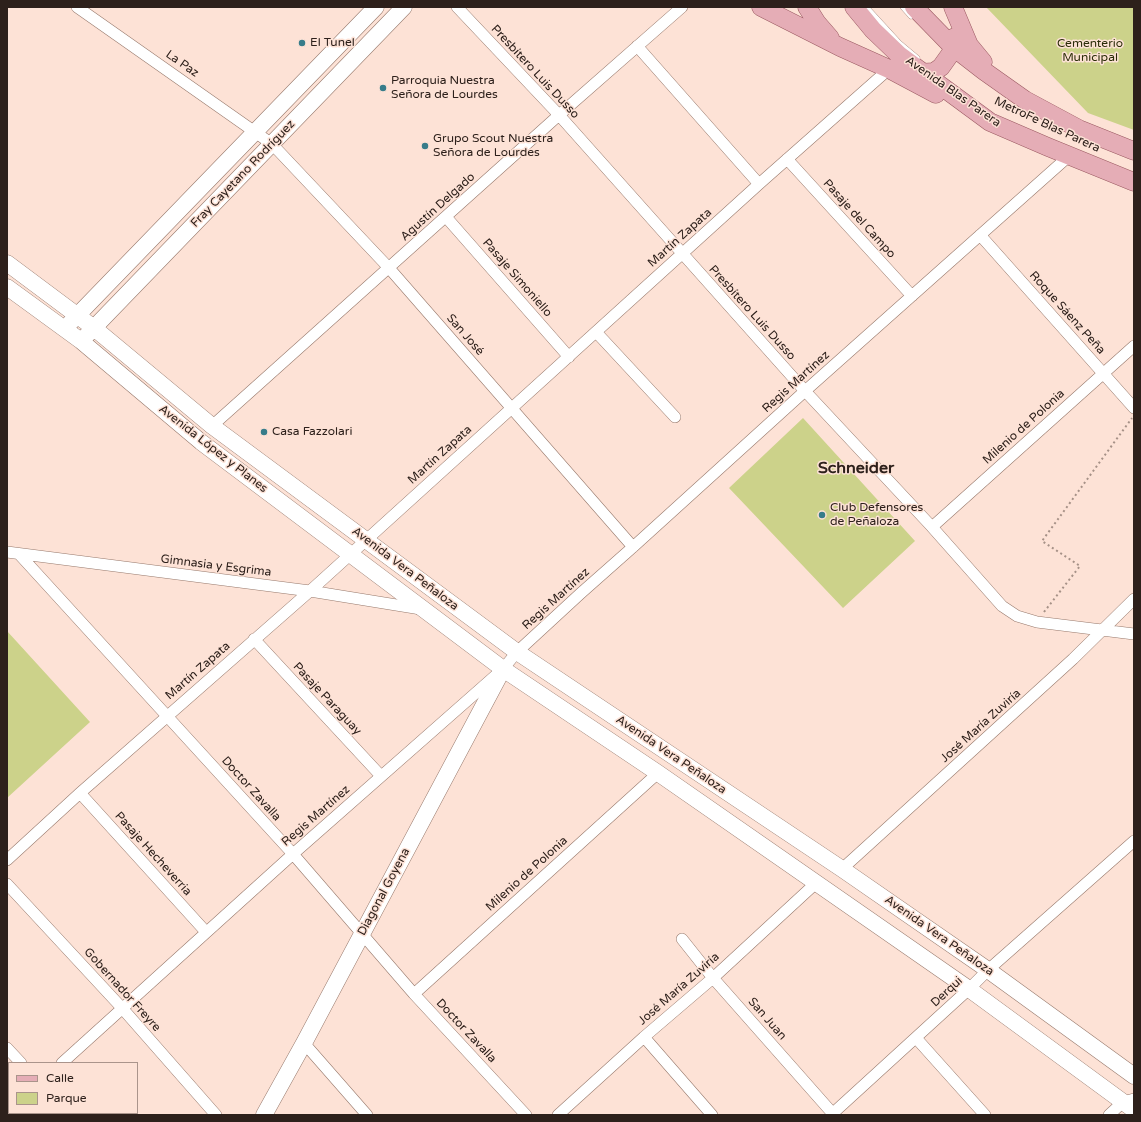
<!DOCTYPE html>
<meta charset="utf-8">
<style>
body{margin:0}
#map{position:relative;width:1141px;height:1122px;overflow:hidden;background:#fde2d6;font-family:"Varela Round",sans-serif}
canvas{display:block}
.frame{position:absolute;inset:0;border:8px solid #2d201b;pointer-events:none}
.legend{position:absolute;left:8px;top:1062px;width:130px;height:52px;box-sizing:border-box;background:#fde2d6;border:1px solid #aa948b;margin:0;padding:5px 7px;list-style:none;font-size:12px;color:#2d201b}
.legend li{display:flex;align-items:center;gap:8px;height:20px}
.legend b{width:20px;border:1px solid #aa948b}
</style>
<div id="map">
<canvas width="1141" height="1122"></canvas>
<div class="frame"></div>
<ul class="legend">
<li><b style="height:5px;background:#e5adb6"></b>Calle</li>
<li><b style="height:11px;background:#ccd28a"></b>Parque</li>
</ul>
</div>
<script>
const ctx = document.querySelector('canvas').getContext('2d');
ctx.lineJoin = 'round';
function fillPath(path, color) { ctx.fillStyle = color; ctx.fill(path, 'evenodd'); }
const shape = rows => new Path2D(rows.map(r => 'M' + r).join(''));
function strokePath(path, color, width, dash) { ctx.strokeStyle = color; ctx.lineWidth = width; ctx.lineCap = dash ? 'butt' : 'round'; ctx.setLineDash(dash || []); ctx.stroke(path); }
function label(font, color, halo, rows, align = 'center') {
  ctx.font = font + ' "Varela Round",sans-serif'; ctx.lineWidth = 3; ctx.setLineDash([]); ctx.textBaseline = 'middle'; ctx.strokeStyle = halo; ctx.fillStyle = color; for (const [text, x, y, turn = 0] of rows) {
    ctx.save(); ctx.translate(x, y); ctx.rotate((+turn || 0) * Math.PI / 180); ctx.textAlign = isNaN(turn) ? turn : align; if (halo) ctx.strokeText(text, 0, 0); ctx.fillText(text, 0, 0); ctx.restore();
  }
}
fillPath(shape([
 [986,7,1134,7,1134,130,1088,113],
 [803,418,915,541,843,608,729,488],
 [7,631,90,722,7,798]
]), '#ccd28a');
const lane = shape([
 [866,7,899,43,917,58],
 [903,7,911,16]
]);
const street = shape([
 [77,7,272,144,389,268,633,547],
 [457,7,559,115,805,391,932,527,1002,606,1017,616,1037,622,1134,634],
 [637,46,759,184],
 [787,159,912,296],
 [446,217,569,357],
 [980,235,1134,408],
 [596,332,675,417],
 [212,426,559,115,682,7],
 [932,527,1134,346],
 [7,552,310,591,421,609],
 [19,554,293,854,414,994,526,1115],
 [254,639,381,776],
 [80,793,206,932],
 [7,860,80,793,310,591,759,184,889,69],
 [842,869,1073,659,1134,599],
 [7,884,122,1008,216,1115],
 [682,939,713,978,834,1115],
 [414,994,658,773],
 [644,1037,712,1115],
 [916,1038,985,1115],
 [304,1043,367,1115],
 [7,1048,21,1063],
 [62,1063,293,854,503,669,517,652,581,593,633,547,805,391,1069,156],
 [7,1113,9,1111],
 [65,1113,66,1115],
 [558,1115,644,1037,713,978,816,883],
 [831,1115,969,989,988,970,1134,841],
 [1109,1115,1123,1102,1134,1099]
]);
const secondary = shape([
 [7,263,94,328,212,426,517,652,842,869,988,970,1134,1076],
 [7,287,81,341,201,442,503,669,658,773,969,989,1134,1110],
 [70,323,376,7],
 [86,336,404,7],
 [264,1115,304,1043,503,669]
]);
const primary = shape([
 [761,7,840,47,889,69,936,94],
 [807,7,817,23,830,38],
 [854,7,873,30,899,55,990,122,1048,147,1134,182],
 [914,7,953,47,984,71,1025,100,1079,129,1134,151],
 [953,7,969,45,983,62],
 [916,73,934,72,941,67,951,53,955,37]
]);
strokePath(lane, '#97796c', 6);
strokePath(street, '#97796c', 12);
strokePath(secondary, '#97796c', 17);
strokePath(primary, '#9a5961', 19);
strokePath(shape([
 [1044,612,1080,566,1042,541,1132,418]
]), '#a69187', 2, [2, 3]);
strokePath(lane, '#fff', 5.5);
strokePath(street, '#fff', 11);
strokePath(secondary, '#fff', 16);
strokePath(primary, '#e5adb6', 18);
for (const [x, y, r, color] of [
 [302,43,4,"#377c8a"],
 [383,88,4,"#377c8a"],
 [425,146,4,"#377c8a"],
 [264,432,4,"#377c8a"],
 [822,515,4,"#377c8a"]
]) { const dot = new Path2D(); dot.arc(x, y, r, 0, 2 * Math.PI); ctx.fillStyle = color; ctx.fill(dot); strokePath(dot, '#fde2d6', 1.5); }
label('12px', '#2d201b', '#fde2d6', [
 ["El Tunel",310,43],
 ["Parroquia Nuestra",391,81],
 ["Señora de Lourdes",391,95],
 ["Grupo Scout Nuestra",433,139],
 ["Señora de Lourdes",433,153],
 ["Casa Fazzolari",272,432],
 ["Club Defensores",830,508],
 ["de Peñaloza",830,522]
], 'left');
label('12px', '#2a2c07', '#fde2d6', [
 ["Cementerio",1090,44],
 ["Municipal",1090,58]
]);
label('12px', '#2d201b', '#fde2d6', [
 ["La Paz",182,64,35],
 ["Presbítero Luis Dusso",535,72,47],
 ["Avenida Blas Parera",953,92,35],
 ["MetroFe Blas Parera",1047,125,25],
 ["Fray Cayetano Rodríguez",243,174,-46],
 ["Agustín Delgado",438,207,-42],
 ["Pasaje del Campo",859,219,48],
 ["Martín Zapata",680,238,-42],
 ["Pasaje Simoniello",517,278,49],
 ["Presbítero Luis Dusso",752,313,48],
 ["Roque Sáenz Peña",1067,313,48],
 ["San José",465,335,49],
 ["Regis Martínez",796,382,-42],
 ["Milenio de Polonia",1024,427,-42],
 ["Avenida López y Planes",213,449,38],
 ["Martín Zapata",440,455,-42],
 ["Gimnasia y Esgrima",216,566,7],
 ["Avenida Vera Peñaloza",405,569,37],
 ["Regis Martínez",556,599,-42],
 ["Martín Zapata",198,671,-41],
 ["Pasaje Paraguay",327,699,47],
 ["José María Zuviría",981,726,-42],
 ["Avenida Vera Peñaloza",671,755,34],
 ["Doctor Zavalla",251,789,48],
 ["Regis Martínez",316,816,-41],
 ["Pasaje Hecheverria",153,854,48],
 ["Milenio de Polonia",527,874,-42],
 ["Diagonal Goyena",384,892,-62],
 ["Avenida Vera Peñaloza",939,936,35],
 ["José María Zuviría",679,989,-41],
 ["Gobernador Freyre",122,990,48],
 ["Derqui",947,992,-43],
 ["San Juan",767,1019,49],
 ["Doctor Zavalla",466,1031,47]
]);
label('bold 16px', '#2d201b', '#fde2d6', [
 ["Schneider",856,469]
]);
</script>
